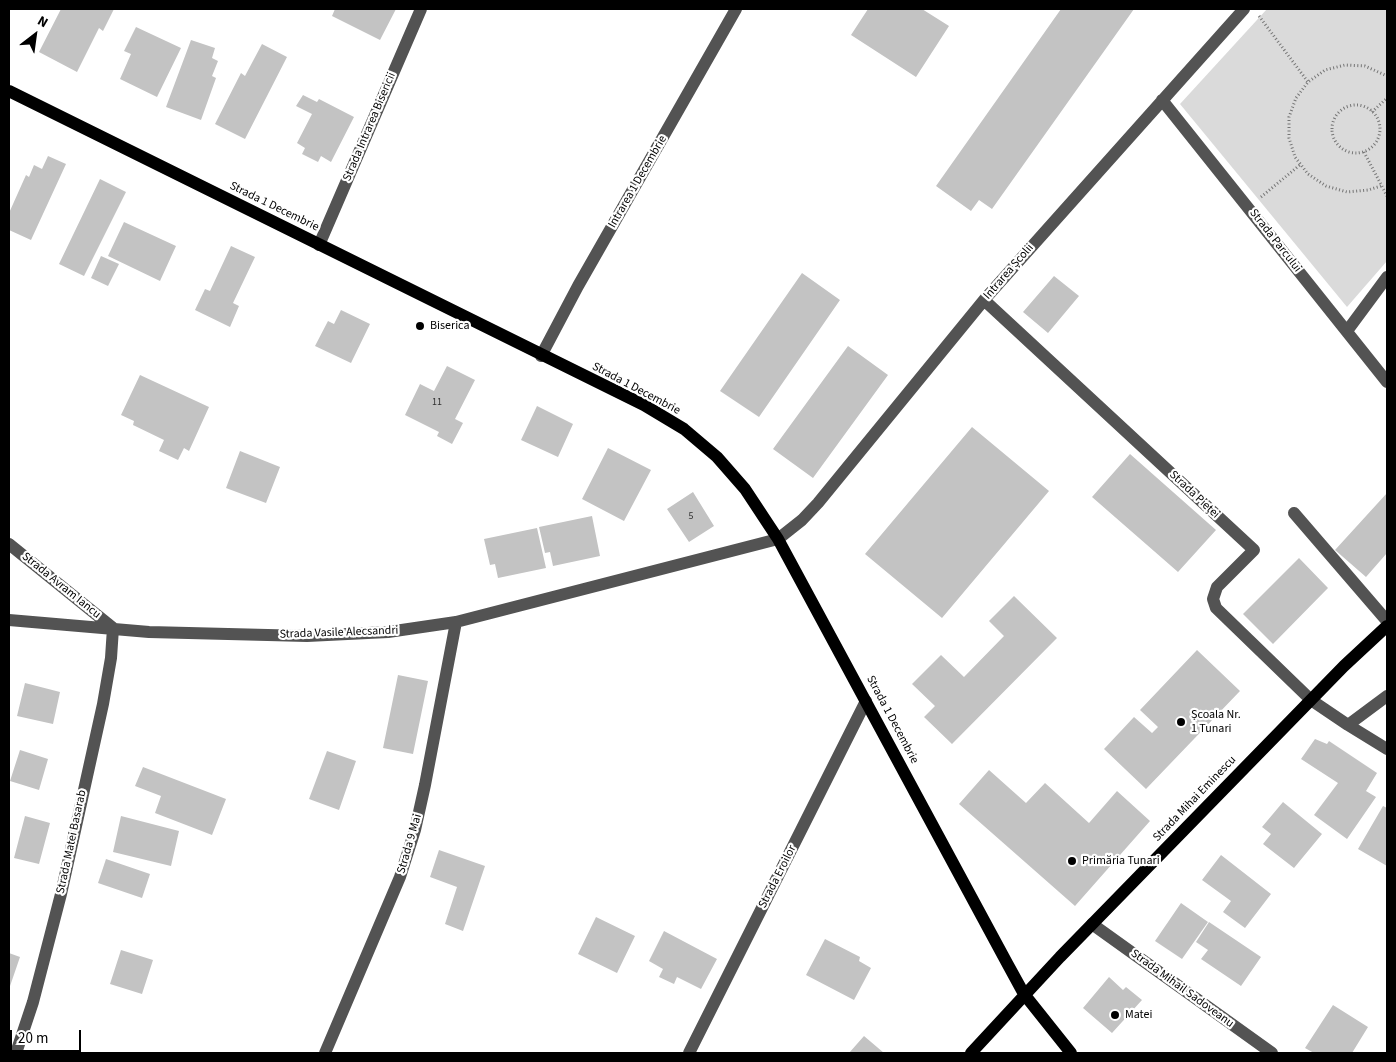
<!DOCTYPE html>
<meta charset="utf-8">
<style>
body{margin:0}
#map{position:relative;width:1396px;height:1062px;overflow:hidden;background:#fff;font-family:"Source Sans 3",sans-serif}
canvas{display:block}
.frame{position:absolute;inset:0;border:10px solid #000;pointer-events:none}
.north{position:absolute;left:10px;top:10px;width:50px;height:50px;-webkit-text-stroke:4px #fff;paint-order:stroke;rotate:30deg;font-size:14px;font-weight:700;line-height:20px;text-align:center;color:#000}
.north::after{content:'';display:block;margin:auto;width:18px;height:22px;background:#000;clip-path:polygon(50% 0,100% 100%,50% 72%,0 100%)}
.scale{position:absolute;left:10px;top:1030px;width:71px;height:22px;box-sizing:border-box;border:2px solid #000;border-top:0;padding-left:6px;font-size:15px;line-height:18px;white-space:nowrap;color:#000;-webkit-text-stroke:4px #fff;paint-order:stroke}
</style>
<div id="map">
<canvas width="1396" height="1062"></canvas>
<div class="frame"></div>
<div class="north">N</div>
<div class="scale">20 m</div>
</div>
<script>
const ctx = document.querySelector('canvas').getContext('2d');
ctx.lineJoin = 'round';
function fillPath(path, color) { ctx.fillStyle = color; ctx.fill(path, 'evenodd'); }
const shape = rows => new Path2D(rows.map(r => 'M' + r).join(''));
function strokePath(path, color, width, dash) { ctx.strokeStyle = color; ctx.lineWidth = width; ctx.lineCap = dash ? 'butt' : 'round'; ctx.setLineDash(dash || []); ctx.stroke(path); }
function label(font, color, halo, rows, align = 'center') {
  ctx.font = font + ' "Source Sans 3",sans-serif'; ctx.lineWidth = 4.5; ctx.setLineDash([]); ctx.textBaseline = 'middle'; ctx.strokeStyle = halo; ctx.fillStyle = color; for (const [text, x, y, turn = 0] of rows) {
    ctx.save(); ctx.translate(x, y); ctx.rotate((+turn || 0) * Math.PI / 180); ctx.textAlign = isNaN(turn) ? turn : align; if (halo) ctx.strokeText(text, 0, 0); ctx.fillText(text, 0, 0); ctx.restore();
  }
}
fillPath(shape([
 [1267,9,1387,9,1387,261,1347,307,1180,104]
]), '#dadada');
fillPath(shape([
 [61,9,114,9,103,31,99,28,77,72,39,52],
 [335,9,396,9,380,40,332,16],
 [868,9,922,9,949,26,916,77,851,35],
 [1061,9,1134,9,992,209,979,200,971,211,936,186],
 [136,27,181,48,157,97,120,79,131,54,124,51],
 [191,40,215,48,212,58,218,61,212,76,216,78,201,120,166,107],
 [262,44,287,57,245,139,215,124,241,73,245,76],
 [303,95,317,102,319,99,354,117,331,162,321,156,318,162,302,154,305,148,297,143,312,114,296,106],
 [48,156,66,164,31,240,9,230,9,213,26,175,29,177,34,165,42,169],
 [100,179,126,192,84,276,59,264],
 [124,222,176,246,160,281,108,256],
 [231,246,255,257,233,303,239,306,230,327,195,310,205,289,210,291],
 [101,256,119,264,108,286,91,278],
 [802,273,840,300,759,417,720,391],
 [1054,276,1079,296,1048,333,1023,312],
 [341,310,370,324,351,363,315,346,328,321,334,324],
 [848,346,888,375,813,478,773,449],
 [447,366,475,380,455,419,463,423,452,444,437,436,439,432,405,415,420,384,434,391],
 [140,375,209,407,189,451,184,448,178,460,159,451,164,440,133,425,134,421,121,415],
 [537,406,573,424,558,457,521,440],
 [972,427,1049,491,942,618,865,554],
 [608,448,651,470,624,521,582,499],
 [240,451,280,467,266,503,226,488],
 [1130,454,1216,530,1178,572,1092,497],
 [693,492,714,526,689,542,667,509],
 [1387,493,1387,553,1366,577,1335,550],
 [592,516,600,556,553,566,550,552,545,553,539,527],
 [537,528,546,568,498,578,495,564,490,565,484,539],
 [1299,558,1328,588,1273,644,1243,614],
 [1014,596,1057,638,952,744,924,717,935,706,912,684,941,655,964,677,1004,636,989,621],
 [1197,650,1240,691,1146,789,1104,749,1134,717,1152,733,1158,727,1140,710],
 [398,675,428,681,413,754,383,748],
 [25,683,60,692,53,724,17,716],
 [1315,739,1327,744,1329,741,1377,773,1366,791,1376,797,1347,839,1314,815,1338,783,1301,759],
 [20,750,48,759,39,790,10,781],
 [327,751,356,761,339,810,309,799],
 [143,767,226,799,212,835,155,813,161,796,135,786],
 [989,770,1026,803,1045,783,1089,823,1117,791,1150,821,1075,906,959,804],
 [1283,802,1322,834,1294,868,1263,844,1271,834,1262,827],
 [1383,806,1387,808,1387,866,1358,849],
 [25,816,50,823,39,864,14,858],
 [121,816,179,831,171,866,113,852],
 [439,850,485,866,463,931,445,924,457,887,430,877],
 [1221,855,1271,894,1245,928,1223,912,1231,901,1202,880],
 [106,859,150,874,142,898,98,883],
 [1181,903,1208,922,1182,959,1155,941],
 [596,917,635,936,617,973,578,954],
 [1209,922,1261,957,1241,986,1201,959,1208,950,1196,942],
 [664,931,717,959,701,989,677,977,674,984,659,977,663,969,649,961],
 [825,939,860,957,859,961,871,968,854,1000,806,975],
 [121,950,153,960,142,994,110,984],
 [9,953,20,957,9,989],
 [1109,977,1123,990,1126,987,1142,1000,1112,1033,1083,1008],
 [1333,1005,1368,1027,1352,1053,1314,1053,1305,1048],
 [864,1036,884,1053,849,1053]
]), '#c3c3c3');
strokePath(shape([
 [1259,16,1308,82],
 '1332 129a24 24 0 1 1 48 0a24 24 0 1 1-48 0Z',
 [1372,112,1387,98],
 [1364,152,1387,196],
 [1381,186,1368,190,1347,192,1326,186,1308,174,1295,157,1289,138,1289,117,1296,98,1308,82,1325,70,1345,65,1365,66,1387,76],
 [1261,197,1301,164]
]), '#757575', 3, [1, 2.5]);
strokePath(shape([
 [1162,100,1387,382],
 [319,245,421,9],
 [984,300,1254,550,1217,587,1213,599,1216,608,1311,700,1348,725,1387,749],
 [1347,331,1387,277],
 [541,356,578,286,736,9],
 [1294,513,1387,621],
 [9,544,113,628,111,658,103,704,61,894,33,1002,16,1053],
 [9,620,149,632,307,636,388,632,456,622,778,539,802,520,818,503,984,300,1244,9],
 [1348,725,1387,696],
 [1092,924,1272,1053],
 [325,1053,400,877,415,830,425,785,456,622],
 [689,1053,866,701]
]), '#535353', 12);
strokePath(shape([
 [9,91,644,405,684,429,717,457,745,489,778,539,1007,963,1024,994,1071,1053],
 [971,1053,1060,957,1344,666,1387,626]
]), '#000', 12);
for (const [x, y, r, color] of [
 [420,326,5,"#000"],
 [1181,722,5,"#000"],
 [1072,861,5,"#000"],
 [1115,1015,5,"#000"]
]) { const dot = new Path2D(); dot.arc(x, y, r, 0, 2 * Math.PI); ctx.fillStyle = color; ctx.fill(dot); strokePath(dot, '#fff', 2); }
label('10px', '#313131', null, [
 ["11",437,403],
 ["5",691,517]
]);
label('12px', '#000', '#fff', [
 ["Strada Intrarea Bisericii",370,127,-67],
 ["Intrarea 1 Decembrie",638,182,-60],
 ["Strada 1 Decembrie",274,207,26],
 ["Strada Parcului",1275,241,52],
 ["Intrarea Școlii",1009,272,-49],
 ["Strada 1 Decembrie",636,389,28],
 ["Strada Pieței",1194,495,43],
 ["Strada Avram Iancu",61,586,39],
 ["Strada Vasile Alecsandri",339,633,-2],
 ["Strada 1 Decembrie",892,720,62],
 ["Strada Mihai Eminescu",1195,799,-46],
 ["Strada Matei Basarab",72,842,-78],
 ["Strada 9 Mai",410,844,-74],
 ["Strada Eroilor",778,877,-63],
 ["Strada Mihail Sadoveanu",1182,989,36]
]);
label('12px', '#000', '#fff', [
 ["Biserica",430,326],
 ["Școala Nr.",1191,715],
 ["1 Tunari",1191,729],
 ["Primăria Tunari",1082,861],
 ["Matei",1125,1015]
], 'left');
</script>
